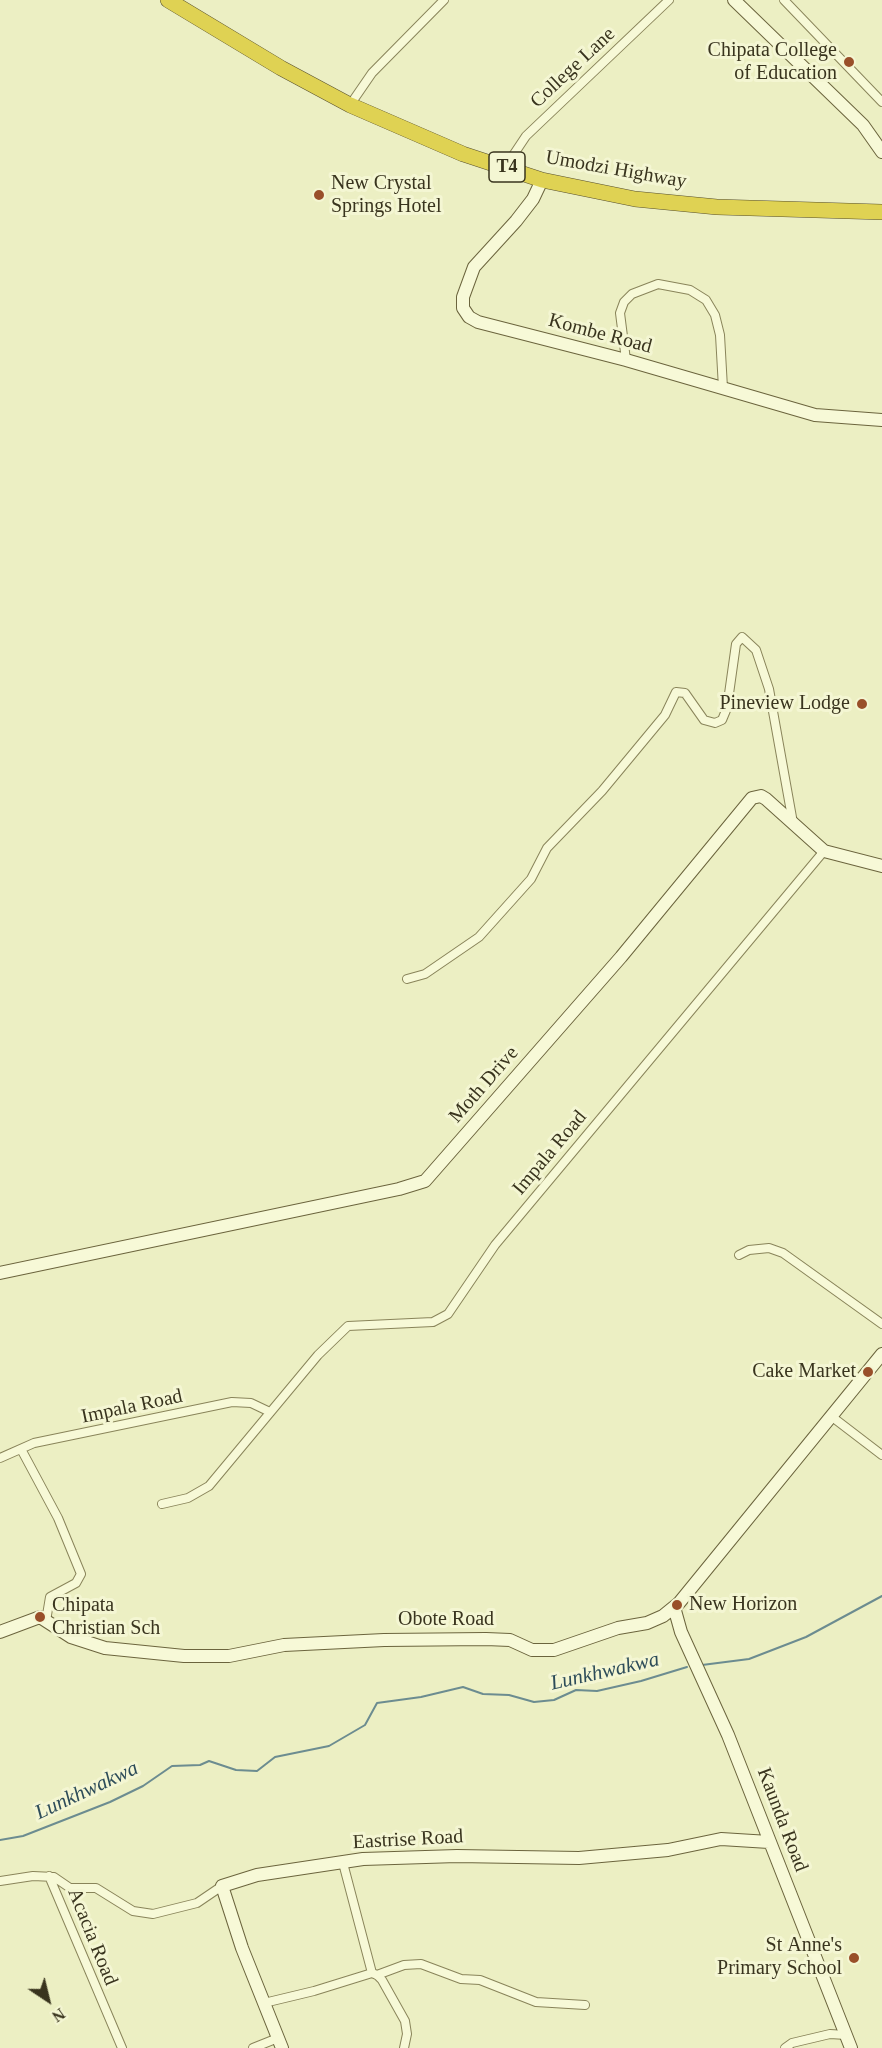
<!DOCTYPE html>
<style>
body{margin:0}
#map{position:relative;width:882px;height:2048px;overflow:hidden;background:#ecefc3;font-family:Georgia,serif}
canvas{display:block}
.north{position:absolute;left:18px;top:1970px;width:60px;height:60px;-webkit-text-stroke:4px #f4f6d3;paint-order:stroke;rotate:145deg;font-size:16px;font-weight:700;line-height:24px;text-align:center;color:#39341e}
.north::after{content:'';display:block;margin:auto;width:21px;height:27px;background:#39341e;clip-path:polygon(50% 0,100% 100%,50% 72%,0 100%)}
</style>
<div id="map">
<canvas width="882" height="2048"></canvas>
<div class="north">N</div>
</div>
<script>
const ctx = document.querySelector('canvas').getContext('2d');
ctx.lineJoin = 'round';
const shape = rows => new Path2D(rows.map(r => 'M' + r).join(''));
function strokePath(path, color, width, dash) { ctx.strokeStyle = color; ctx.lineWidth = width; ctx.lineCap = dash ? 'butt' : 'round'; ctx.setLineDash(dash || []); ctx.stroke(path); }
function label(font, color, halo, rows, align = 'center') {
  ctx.font = font + ' Georgia,serif'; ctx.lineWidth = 6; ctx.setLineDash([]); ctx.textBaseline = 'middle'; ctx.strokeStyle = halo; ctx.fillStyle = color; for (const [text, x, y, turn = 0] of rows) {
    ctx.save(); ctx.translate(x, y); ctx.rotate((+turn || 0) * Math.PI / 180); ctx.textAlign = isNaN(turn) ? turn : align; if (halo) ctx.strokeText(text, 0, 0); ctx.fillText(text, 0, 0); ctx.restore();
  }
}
strokePath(shape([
 [702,1665,749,1659,806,1637,882,1596],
 [0,1840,23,1836,110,1802,143,1786,172,1766,200,1765,209,1761,236,1770,257,1771,275,1757,329,1746,365,1725,377,1703,421,1697,463,1687,483,1694,509,1695,534,1702,554,1700,576,1690,597,1691,641,1681,687,1667]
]), '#6c8c90', 2);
const street = shape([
 [784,0,882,102],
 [350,105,372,73,444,0],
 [506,166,526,136,669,0],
 [626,360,620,313,624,302,632,294,658,284,690,290,706,300,715,315,720,335,723,388],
 [407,979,425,974,479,937,531,879,547,848,602,791,665,715,676,692,685,693,704,720,715,723,722,720,727,708,736,644,742,637,756,650,769,689,793,823],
 [739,1255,749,1250,769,1248,783,1253,882,1324],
 [831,1416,882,1455],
 [21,1449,58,1518,81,1574,76,1583,50,1597,46,1621],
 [0,1458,34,1443,232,1402,251,1403,270,1412],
 [162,1504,188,1498,209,1486,318,1355,348,1326,433,1322,448,1314,495,1245,824,851],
 [343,1863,372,1973],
 [49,1876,122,2048],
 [0,1881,33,1876,54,1877,70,1888,96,1888,133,1911,153,1914,197,1903,222,1886],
 [377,1975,404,1965,421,1964,461,1979,480,1980,536,2002,585,2005],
 [264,2003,314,1991,372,1973,377,1975,382,1980,405,2021,407,2034,404,2048],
 [253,2048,278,2038],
 [785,2048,792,2043,830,2034,846,2035]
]);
const secondary = shape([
 [734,0,863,125,882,152],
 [542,180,533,199,516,221,474,267,463,297,463,308,469,317,478,322,626,360,815,415,882,420],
 [0,1273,399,1189,425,1181,621,957,752,798,761,796,766,799,824,851,882,866],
 [674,1607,681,1632,728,1735,851,2048],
 [0,1632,40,1617,71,1637,105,1648,184,1656,229,1656,284,1645,384,1640,486,1639,510,1640,532,1650,554,1650,618,1628,647,1623,663,1616,679,1603,882,1354],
 [282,2048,242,1948,222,1886,257,1875,363,1859,457,1856,579,1858,668,1850,721,1839,769,1842]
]);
const highway = shape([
 [168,0,281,68,350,105,463,154,542,180,635,199,717,207,882,212]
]);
strokePath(street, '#89845a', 10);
strokePath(secondary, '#6b643d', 14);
strokePath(highway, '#574f2e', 16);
strokePath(street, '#f7f9d7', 8);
strokePath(secondary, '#f7f9d7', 12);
strokePath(highway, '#dfd253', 15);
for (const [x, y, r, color] of [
 [849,62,6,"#994f29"],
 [319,195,6,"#994f29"],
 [862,704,6,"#994f29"],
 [868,1372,6,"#994f29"],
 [677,1605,6,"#994f29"],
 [40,1617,6,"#994f29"],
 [854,1958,6,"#994f29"]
]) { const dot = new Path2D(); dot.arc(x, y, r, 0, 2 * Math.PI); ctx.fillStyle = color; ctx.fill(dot); strokePath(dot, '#f4f6d3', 2); }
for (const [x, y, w] of [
 [507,167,36]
]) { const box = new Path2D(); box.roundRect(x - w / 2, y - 15, w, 30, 4.5); ctx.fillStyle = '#f4f6d3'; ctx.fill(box); strokePath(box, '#39341e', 1.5); }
label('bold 18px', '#39341e', null, [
 ["T4",507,167]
]);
label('20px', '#39341e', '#f4f6d3', [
 ["Chipata College",837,51],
 ["of Education",837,74],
 ["New Crystal",331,184,"left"],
 ["Springs Hotel",331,207,"left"],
 ["Pineview Lodge",850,704],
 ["Cake Market",856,1372],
 ["New Horizon",689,1605,"left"],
 ["Chipata",52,1606,"left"],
 ["Christian Sch",52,1629,"left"],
 ["St Anne's",842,1946],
 ["Primary School",842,1969]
], 'right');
label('20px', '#39341e', '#f4f6d3', [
 ["College Lane",573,68,-43],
 ["Umodzi Highway",616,170,10],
 ["Kombe Road",600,334,15],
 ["Moth Drive",484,1085,-49],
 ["Impala Road",550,1153,-50],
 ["Impala Road",132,1407,-12],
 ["Obote Road",446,1620],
 ["Kaunda Road",782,1820,69],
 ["Eastrise Road",408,1840,-3],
 ["Acacia Road",92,1937,68]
]);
label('italic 21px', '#2d4c59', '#f4f6d3', [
 ["Lunkhwakwa",605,1672,-13],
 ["Lunkhwakwa",87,1791,-25]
]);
</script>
